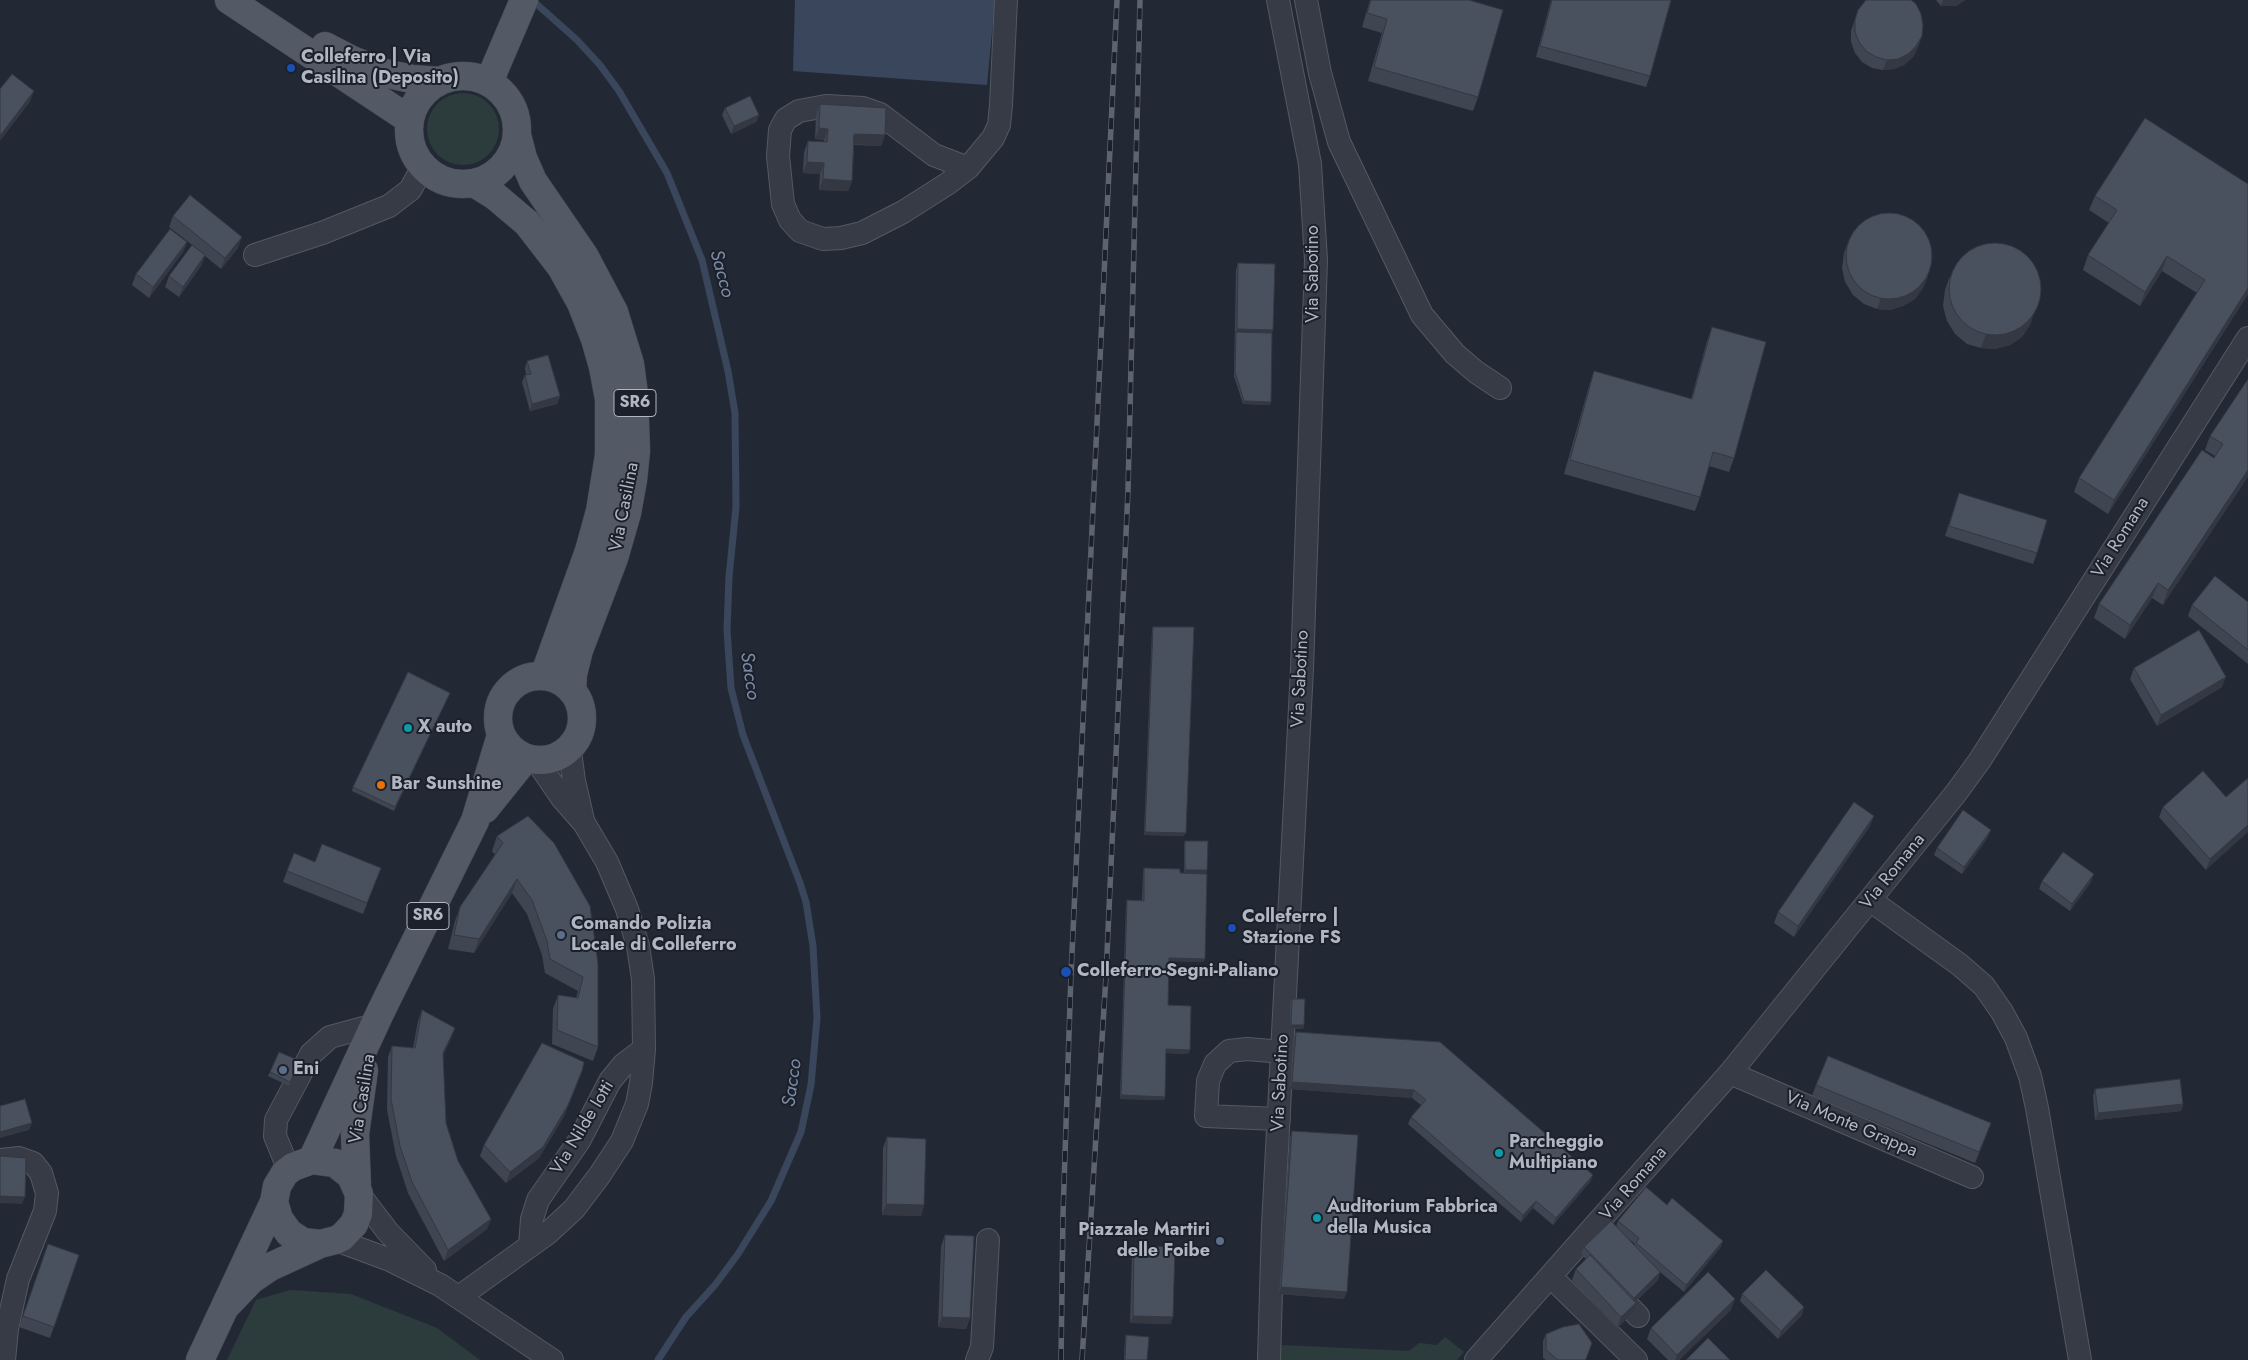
<!DOCTYPE html>
<style>
body{margin:0}
canvas{display:block;background:#232934}
</style>
<canvas width="2248" height="1360"></canvas>
<script>
const ctx = document.querySelector('canvas').getContext('2d');
ctx.lineJoin = 'round';
function fillPath(path, color) { ctx.fillStyle = color; ctx.fill(path, 'evenodd'); }
const shape = rows => new Path2D(rows.map(r => 'M' + r).join(''));
function strokePath(path, color, width, dash) { ctx.strokeStyle = color; ctx.lineWidth = width; ctx.lineCap = dash ? 'butt' : 'round'; ctx.setLineDash(dash || []); ctx.stroke(path); }
function label(font, color, halo, rows, align = 'center') {
  ctx.font = font + ' Jost,sans-serif'; ctx.lineWidth = 4; ctx.setLineDash([]); ctx.textBaseline = 'middle'; ctx.strokeStyle = halo; ctx.fillStyle = color; for (const [text, x, y, turn = 0] of rows) {
    ctx.save(); ctx.translate(x, y); ctx.rotate((+turn || 0) * Math.PI / 180); ctx.textAlign = isNaN(turn) ? turn : align; if (halo) ctx.strokeText(text, 0, 0); ctx.fillText(text, 0, 0); ctx.restore();
  }
}
fillPath(shape([
 '427 129a36 36 0 1 1 72 0a36 36 0 1 1-72 0Z',
 [290,1290,351,1294,437,1328,480,1360,227,1360,256,1300],
 [1445,1337,1464,1352,1457,1360,1281,1360,1281,1345,1409,1351,1419,1343,1437,1345]
]), '#2c3b3c');
fillPath(shape([
 [795,0,995,0,987,85,793,71]
]), '#3a465c');
strokePath(shape([
 [532,0,577,40,600,65,619,91,667,173,702,260,728,371,735,413,736,507,729,577,727,630,731,688,743,735,800,883,806,902,813,946,817,1018,811,1085,801,1132,771,1201,738,1254,715,1285,686,1317,658,1360]
]), '#3a465c', 7);
const minor = shape([
 [1306,0,1320,73,1339,142,1422,315,1455,354,1476,372,1500,388],
 [968,168,934,155,880,114,863,108,826,106,799,111,786,119,780,130,778,156,783,204,790,220,800,231,823,239,841,238,862,233,903,212,947,184,968,168,993,138,999,125,1001,105,1006,0],
 [255,255,322,233,389,206,410,190,423,167],
 [573,745,570,751,574,781,583,820],
 [1870,900,1960,965,1984,986,2002,1012,2016,1038,2030,1076,2037,1108,2080,1360],
 [1730,1073,1972,1177],
 [1279,1119,1206,1116,1208,1081,1215,1064,1229,1051,1247,1049,1283,1052],
 [0,1160,19,1158,33,1163,41,1173,47,1193,45,1211,18,1279,7,1329,4,1360],
 [289,1170,275,1136,276,1120,311,1054,330,1037,374,1025],
 [359,1194,388,1232,425,1270],
 [336,1240,390,1260,440,1285,552,1360],
 [530,1246,532,1219,538,1200,579,1141,610,1081,624,1064,644,1049],
 [1551,1277,1636,1360],
 [1613,1290,1638,1316],
 [459,1297,548,1233,574,1209,599,1176,622,1141,637,1104,641,1083,644,1049,643,979,638,946,627,909,607,862,584,823,562,798,536,760],
 [977,1360,982,1347,988,1240],
 [1269,1360,1273,1225,1302,669,1316,260,1310,164,1278,0],
 [1476,1360,1730,1073,1956,793,1980,760,2248,338]
]);
const major = shape([
 [229,0,410,120],
 [325,46,352,60,384,73,412,79,439,81],
 '409 130a54 54 0 1 1 108 0a54 54 0 1 1-108 0Z',
 [489,82,524,0],
 [517,135,523,158,533,181,585,257,614,312,630,364,634,394,636,451,633,480,627,513,614,558,579,650,573,674,572,691],
 [474,183,495,196,527,223,561,267,581,303,595,339,603,367,609,399,609,455,600,511,589,551,544,676],
 '498 718a42 42 0 1 1 84 0a42 42 0 1 1-84 0Z',
 [485,809,526,758],
 [312,1160,381,1011,475,821,501,735],
 [357,1187,355,1134,364,1070],
 [227,1305,251,1280,270,1267,320,1244,336,1240,342,1237,354,1224,358,1214,359,1194,351,1176,335,1163,312,1160,293,1167,285,1173,277,1186,274,1202,279,1219,289,1233,303,1242,320,1244],
 [200,1360,274,1202]
]);
strokePath(minor, '#535963', 24);
strokePath(major, '#3f444f', 29);
strokePath(minor, '#363b45', 22);
strokePath(major, '#545a65', 28);
const rail = shape([
 [1061,1360,1063,1215,1071,974,1117,0],
 [1082,1360,1106,976,1128,490,1140,0]
]);
strokePath(rail, '#5d6471', 5.5);
strokePath(rail, '#1b202a', 4, [11]);
fillPath(shape([
 [1370,0,1469,0,1478,97,1473,111,1368,81,1382,33,1362,27],
 [1551,0,1671,0,1650,76,1646,87,1536,57],
 [1936,0,1965,0,1956,6,1941,6],
 [1858,10,1922,36,1918,47,1913,57,1904,65,1894,69,1883,70,1872,68,1862,62,1855,53,1851,42,1851,31],
 [820,104,885,135,881,146,854,145,852,181,848,191,819,190,820,174,803,173,804,152,808,141,824,142,824,140,815,139,816,115],
 [725,108,759,115,756,122,731,134,722,115],
 [2248,184,2248,294,2108,514,2074,492,2079,478,2197,293,2162,271,2140,306,2083,270,2088,255,2109,223,2089,210,2095,196],
 [173,216,238,248,221,269,205,256,201,266,179,297,165,287,169,276,200,251,169,227],
 [187,242,183,252,149,298,132,285,136,274],
 [1848,242,1928,276,1923,288,1915,299,1903,306,1890,310,1877,309,1864,304,1853,295,1845,282,1842,268,1844,253],
 [1238,263,1272,333,1270,405,1243,404,1234,376,1236,270],
 [1950,276,2030,325,2022,337,2010,345,1995,349,1981,348,1967,344,1955,334,1947,321,1943,306,1945,290],
 [1712,327,1734,458,1729,472,1709,466,1700,497,1695,511,1564,474,1589,386,1594,371,1691,399,1707,341],
 [527,361,560,396,557,404,530,411,522,382,525,375,526,375,525,368],
 [2248,379,2163,605,2152,598,2125,639,2094,618,2099,604,2214,458,2215,456,2205,450,2210,436],
 [1959,493,2037,553,2033,564,1945,536],
 [2248,602,2248,664,2188,616,2192,605],
 [1153,627,1184,836,1144,835,1152,631],
 [2134,668,2222,687,2157,726,2130,679],
 [450,693,394,811,352,791,353,787],
 [2248,778,2206,870,2159,817,2163,807,2226,797],
 [1870,826,1794,937,1774,923,1778,912],
 [497,836,554,843,598,1047,593,1061,552,1044,553,1009,558,995,576,998,578,991,545,973,542,955,527,914,512,893,474,953,448,949,455,921,460,907,495,855,492,851],
 [1988,837,1962,874,1934,855,1937,848],
 [1185,841,1207,870,1206,874,1205,959,1203,962,1169,961,1168,1005,1190,1050,1188,1054,1166,1053,1165,1097,1164,1100,1120,1099,1126,904,1127,900,1142,900,1143,872,1144,868,1184,873,1184,844],
 [315,862,381,868,363,914,283,882,287,871],
 [2042,881,2091,882,2070,911,2039,889],
 [1292,999,1304,1025,1303,1029,1290,1028,1290,1002],
 [422,1010,455,1028,443,1055,446,1123,458,1161,491,1219,487,1229,444,1261,408,1193,396,1156,387,1110,388,1057,392,1046,413,1048,418,1021],
 [1296,1032,1593,1175,1590,1182,1553,1225,1533,1208,1521,1222,1408,1124,1411,1117,1421,1105,1412,1098,1290,1089,1293,1039],
 [298,1065,289,1086,268,1076,270,1072],
 [578,1082,564,1116,539,1158,506,1183,480,1156,484,1145],
 [1816,1085,1987,1134,1975,1163,1812,1096],
 [2095,1089,2183,1104,2181,1111,2095,1120,2093,1096],
 [1292,1131,1344,1299,1279,1294,1290,1138],
 [887,1137,924,1205,921,1216,882,1215,883,1148],
 [1667,1205,1723,1241,1720,1248,1684,1292,1660,1272,1658,1280,1635,1302,1632,1314,1617,1328,1572,1280,1576,1269,1586,1259,1581,1254,1584,1247,1616,1227,1618,1221],
 [1626,1237,1635,1244,1634,1246],
 [945,1235,970,1318,966,1329,938,1327,941,1246],
 [48,1244,79,1255,50,1338,19,1327],
 [1134,1246,1171,1324,1130,1323,1132,1253],
 [1742,1294,1802,1315,1778,1339,1740,1301],
 [1731,1310,1679,1360,1668,1360,1647,1339,1651,1328],
 [1546,1334,1586,1360,1546,1360,1543,1358,1543,1341],
 [1126,1335,1147,1360,1124,1360,1125,1339]
]), '#3f4551');
fillPath(shape([
 [1943,0,1965,0,1956,6,1941,6],
 [1922,36,1918,47,1913,57,1904,65,1894,69,1883,70,1887,60],
 [34,91,30,102,0,141,0,136],
 [759,115,756,122,731,134,734,126],
 [819,128,828,129,824,140,815,139],
 [854,134,885,135,881,146,850,144],
 [807,162,824,163,820,174,803,173],
 [823,179,852,181,848,191,819,190],
 [242,237,238,248,221,269,225,258],
 [187,242,183,252,149,298,153,287],
 [205,255,201,266,179,297,183,287],
 [2167,256,2162,271,2140,306,2145,292],
 [1927,278,1923,288,1915,299,1903,306,1890,310,1877,309,1881,298],
 [2248,288,2248,294,2108,514,2114,500],
 [2035,311,2030,325,2022,337,2010,345,1995,349,1981,348,1986,334],
 [1237,329,1273,330,1271,337,1236,332],
 [560,396,557,404,530,411,532,404],
 [1244,401,1271,402,1270,405,1243,404],
 [2248,470,2248,477,2163,605,2168,590],
 [2158,583,2152,598,2125,639,2130,625],
 [2226,677,2222,687,2157,726,2161,715],
 [1874,816,1870,826,1794,937,1798,926],
 [2248,825,2248,832,2206,870,2210,859],
 [1991,830,1988,837,1962,874,1964,867],
 [1145,832,1186,833,1184,836,1144,835],
 [1185,870,1207,870,1206,874,1184,873],
 [2094,874,2091,882,2070,911,2072,904],
 [517,879,512,893,474,953,479,939],
 [1169,958,1205,959,1203,962,1168,961],
 [1291,1025,1304,1025,1303,1029,1290,1028],
 [455,1028,451,1039,439,1064,443,1053],
 [1166,1049,1190,1050,1188,1054,1165,1053],
 [582,1071,564,1116,539,1158,506,1183,510,1172],
 [1292,1082,1414,1090,1412,1098,1290,1089],
 [1121,1095,1165,1097,1164,1100,1120,1099],
 [2183,1104,2181,1111,2095,1120,2098,1113],
 [32,1123,29,1130,0,1138,0,1132],
 [1593,1175,1590,1182,1553,1225,1556,1218],
 [0,1196,25,1197,22,1204,0,1203],
 [1536,1201,1533,1208,1521,1222,1523,1215],
 [886,1204,924,1205,921,1216,882,1215],
 [491,1219,487,1229,444,1261,448,1250],
 [1723,1241,1720,1248,1684,1292,1686,1285],
 [1660,1272,1658,1280,1631,1305,1634,1298],
 [1281,1287,1347,1292,1344,1299,1279,1294],
 [1735,1299,1731,1310,1679,1360,1675,1360,1677,1355],
 [1636,1303,1632,1314,1617,1328,1621,1317],
 [1804,1307,1802,1315,1778,1339,1781,1331],
 [1133,1316,1173,1317,1171,1324,1130,1323],
 [942,1317,970,1318,966,1329,938,1327]
]), '#333842');
const building = shape([
 [1371,0,1469,0,1503,10,1478,97,1374,67,1387,19,1367,13,1371,0],
 [1552,0,1671,0,1650,76,1540,46,1552,0],
 [1866,0,1911,0,1916,4,1921,14,1923,25,1922,36,1916,46,1908,54,1898,59,1887,60,1876,57,1866,51,1859,42,1855,32,1855,20,1858,10,1866,0],
 [12,74,34,91,0,136,0,89,12,74],
 [750,96,759,115,734,126,725,108,750,96],
 [820,104,886,108,885,135,854,134,852,181,823,179,824,163,807,162,808,141,827,142,828,129,819,128,820,104],
 [2145,118,2248,184,2248,288,2114,500,2079,478,2205,280,2167,256,2145,292,2088,255,2117,210,2095,196,2145,118],
 [190,195,242,237,225,258,173,216,190,195],
 '1846 256a43 43 0 1 1 86 0a43 43 0 1 1-86 0Z',
 [170,229,187,242,153,287,136,274,170,229],
 '1949 289a46 46 0 1 1 92 0a46 46 0 1 1-92 0Z',
 [192,245,205,255,183,287,169,276,192,245],
 [1238,263,1275,264,1273,330,1237,329,1238,263],
 [1712,327,1766,342,1734,458,1713,452,1700,497,1570,460,1594,371,1692,399,1712,327],
 [1236,332,1272,333,1271,402,1244,401,1235,372,1236,332],
 [548,355,560,396,532,404,525,375,531,374,527,361,548,355],
 [2248,379,2248,470,2168,590,2158,583,2130,625,2099,604,2202,450,2214,458,2223,444,2210,436,2248,379],
 [1959,493,2047,520,2037,553,1949,526,1959,493],
 [2215,576,2248,602,2248,650,2192,605,2215,576],
 [1153,627,1194,627,1186,833,1145,832,1153,627],
 [2199,630,2226,677,2161,715,2134,668,2199,630],
 [408,672,450,693,395,807,353,787,408,672],
 [2203,771,2226,797,2248,778,2248,825,2210,859,2163,807,2203,771],
 [1854,802,1874,816,1798,926,1778,912,1854,802],
 [1963,810,1991,830,1964,867,1937,848,1963,810],
 [528,816,554,843,590,906,598,964,598,1047,557,1030,558,995,578,998,583,977,550,959,547,941,532,900,517,879,479,939,454,935,460,907,503,843,497,836,528,816],
 [1185,841,1208,841,1207,870,1185,870,1185,841],
 [322,844,381,868,367,903,287,871,294,853,315,862,322,844],
 [2063,852,2094,874,2072,904,2042,881,2063,852],
 [1144,868,1180,869,1180,873,1207,874,1205,959,1169,958,1168,1005,1191,1006,1190,1050,1166,1049,1165,1097,1121,1095,1127,900,1144,901,1144,868],
 [1292,999,1305,999,1304,1025,1291,1025,1292,999],
 [422,1010,455,1028,443,1053,446,1123,458,1161,491,1219,448,1250,412,1182,400,1146,391,1099,392,1046,415,1048,422,1010],
 [1296,1032,1440,1042,1593,1175,1556,1218,1536,1201,1523,1215,1411,1117,1426,1100,1414,1090,1292,1082,1296,1032],
 [542,1043,584,1062,582,1071,568,1105,543,1147,510,1172,484,1145,542,1043],
 [279,1052,300,1061,290,1082,270,1072,279,1052],
 [1828,1056,1991,1123,1979,1152,1816,1085,1828,1056],
 [2180,1079,2183,1104,2098,1113,2095,1089,2180,1079],
 [25,1099,32,1123,0,1132,0,1106,25,1099],
 [1292,1131,1358,1135,1347,1292,1281,1287,1292,1131],
 [887,1137,926,1139,924,1205,886,1204,887,1137],
 [0,1156,26,1158,25,1197,0,1196,0,1156],
 [1646,1187,1667,1205,1672,1198,1723,1241,1686,1285,1636,1243,1639,1238,1618,1221,1646,1187],
 [1611,1221,1660,1272,1634,1298,1584,1247,1611,1221],
 [945,1235,974,1236,970,1318,942,1317,945,1235],
 [48,1244,79,1255,54,1327,23,1316,48,1244],
 [1134,1246,1175,1247,1173,1317,1133,1316,1134,1246],
 [1590,1255,1636,1303,1621,1317,1576,1269,1590,1255],
 [1766,1270,1804,1307,1781,1331,1742,1294,1766,1270],
 [1708,1272,1735,1299,1677,1355,1651,1328,1708,1272],
 [1579,1324,1592,1343,1586,1359,1585,1360,1558,1360,1546,1350,1546,1334,1563,1327,1579,1324],
 [1126,1335,1149,1337,1147,1360,1125,1360,1126,1335],
 [1708,1338,1730,1360,1686,1360,1708,1338]
]);
fillPath(building, '#49505e');
strokePath(building, '#333842', 1);
for (const [x, y, r, color] of [
 [291,68,5,"#1a4fb4"],
 [408,728,5,"#0f9aa8"],
 [381,785,5,"#e8710a"],
 [1232,928,5,"#1a4fb4"],
 [561,935,5,"#5c6f8a"],
 [1066,972,6,"#1a4fb4"],
 [283,1070,5,"#5c6f8a"],
 [1499,1153,5,"#0f9aa8"],
 [1317,1218,5,"#0f9aa8"],
 [1220,1241,5,"#5c6f8a"]
]) { const dot = new Path2D(); dot.arc(x, y, r, 0, 2 * Math.PI); ctx.fillStyle = color; ctx.fill(dot); strokePath(dot, '#1b202a', 2); }
for (const [x, y, w] of [
 [635,403,42],
 [428,916,42]
]) { const box = new Path2D(); box.roundRect(x - w / 2, y - 13.5, w, 27, 4); ctx.fillStyle = '#1b202a'; ctx.fill(box); strokePath(box, '#b0b6c2', 1); }
label('bold 16px', '#b0b6c2', null, [
 ["SR6",635,403],
 ["SR6",428,916]
]);
label('bold 18px', '#b0b6c2', '#1b202a', [
 ["Colleferro | Via",301,58],
 ["Casilina (Deposito)",301,79],
 ["X auto",418,728],
 ["Bar Sunshine",391,785],
 ["Colleferro |",1242,918],
 ["Stazione FS",1242,939],
 ["Comando Polizia",571,925],
 ["Locale di Colleferro",571,946],
 ["Colleferro-Segni-Paliano",1077,972],
 ["Eni",293,1070],
 ["Parcheggio",1509,1143],
 ["Multipiano",1509,1164],
 ["Auditorium Fabbrica",1327,1208],
 ["della Musica",1327,1229],
 ["Piazzale Martiri",1210,1231,"right"],
 ["delle Foibe",1210,1252,"right"]
], 'left');
label('18px', '#b0b6c2', '#1b202a', [
 ["Via Sabotino",1314,274,-90],
 ["Via Casilina",625,507,-79],
 ["Via Romana",2121,538,-58],
 ["Via Sabotino",1301,679,-87],
 ["Via Romana",1893,872,-51],
 ["Via Sabotino",1281,1083,-87],
 ["Via Casilina",363,1099,-81],
 ["Via Monte Grappa",1851,1125,23],
 ["Via Nilde Iotti",583,1128,-59],
 ["Via Romana",1634,1184,-49]
]);
label('italic 19px', '#7c8ba7', '#1b202a', [
 ["Sacco",721,274,75],
 ["Sacco",749,676,82],
 ["Sacco",793,1083,-82]
]);
</script>
